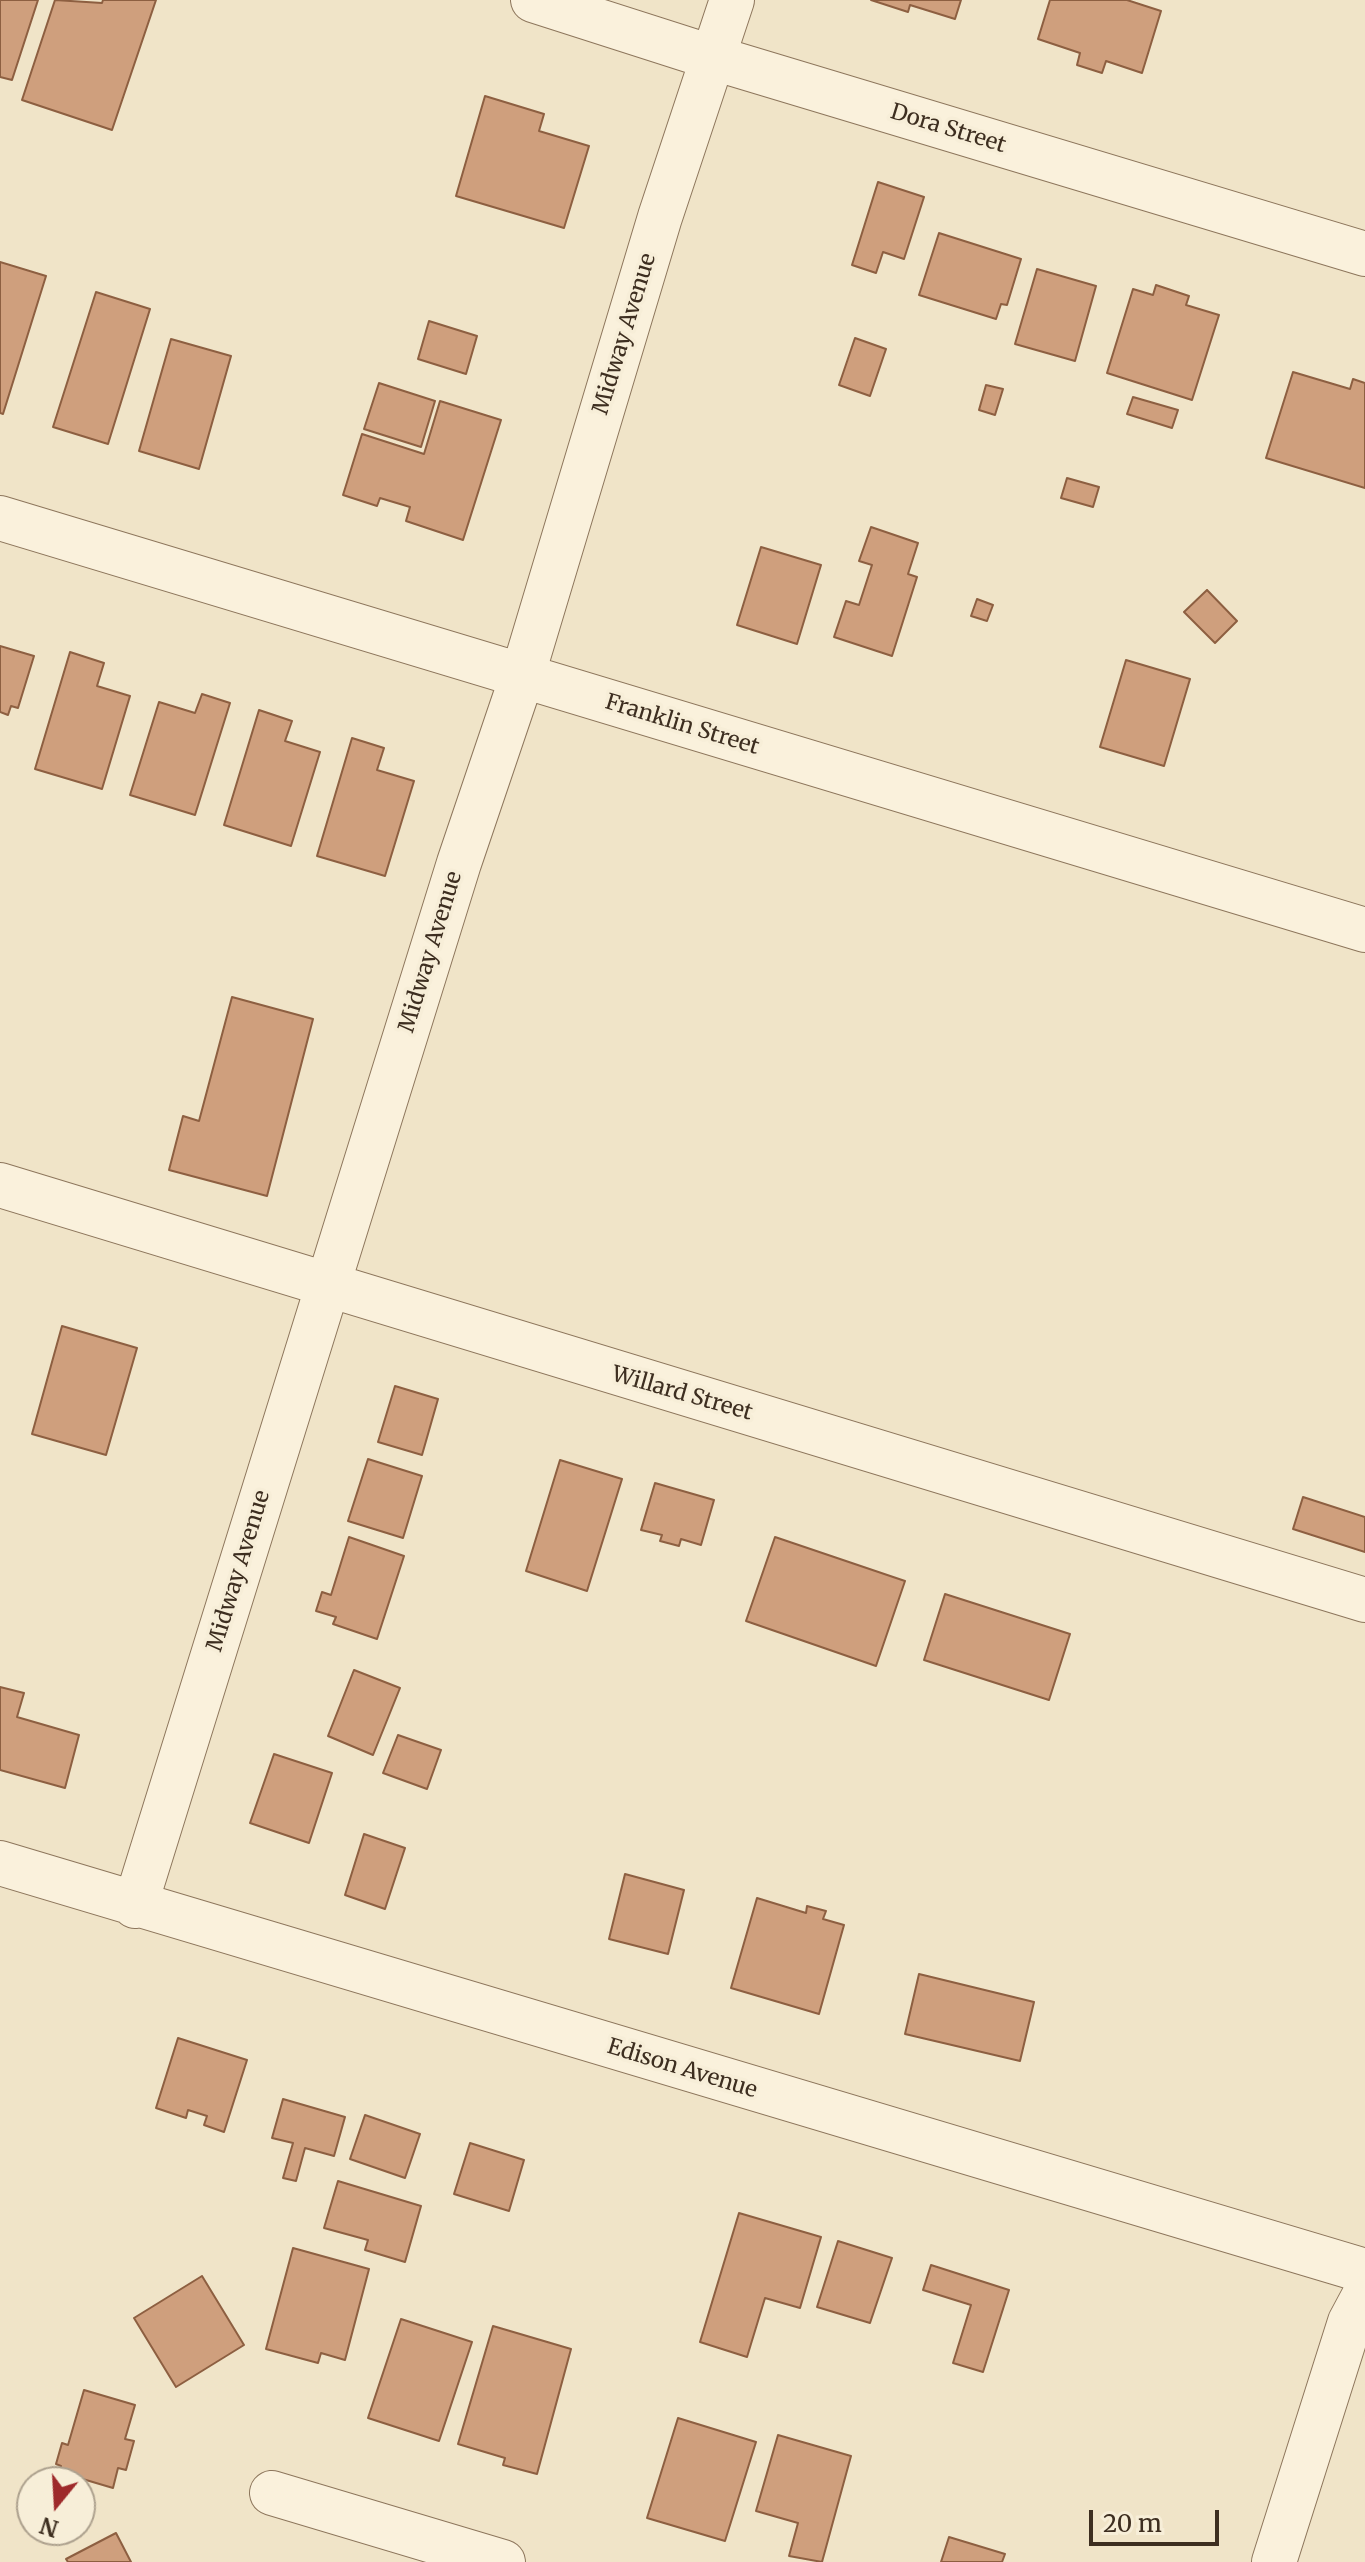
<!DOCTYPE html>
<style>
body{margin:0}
#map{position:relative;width:1365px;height:2562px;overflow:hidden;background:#f0e4c8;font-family:Merriweather,serif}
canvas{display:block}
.north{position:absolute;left:16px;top:2466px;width:80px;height:80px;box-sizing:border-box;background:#f7eed8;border:2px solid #ada18e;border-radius:50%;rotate:198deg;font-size:22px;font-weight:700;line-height:32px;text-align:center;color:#3d2e20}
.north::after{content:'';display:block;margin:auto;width:28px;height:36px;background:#9e2a2b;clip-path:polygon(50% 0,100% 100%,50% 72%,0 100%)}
.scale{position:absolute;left:1089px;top:2510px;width:130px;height:36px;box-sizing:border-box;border:4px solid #3d2e20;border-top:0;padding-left:10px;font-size:24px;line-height:28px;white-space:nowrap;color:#3d2e20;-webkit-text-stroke:6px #f7eed8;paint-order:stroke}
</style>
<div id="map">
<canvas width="1365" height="2562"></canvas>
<div class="north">N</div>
<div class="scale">20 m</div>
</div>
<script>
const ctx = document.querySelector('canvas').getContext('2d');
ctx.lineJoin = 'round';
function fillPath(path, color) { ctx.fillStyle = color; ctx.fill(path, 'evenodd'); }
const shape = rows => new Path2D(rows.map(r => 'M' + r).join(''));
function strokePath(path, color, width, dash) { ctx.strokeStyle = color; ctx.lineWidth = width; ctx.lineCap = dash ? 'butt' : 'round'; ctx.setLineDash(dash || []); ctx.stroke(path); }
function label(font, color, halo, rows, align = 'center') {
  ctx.font = font + ' Merriweather,serif'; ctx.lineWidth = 7; ctx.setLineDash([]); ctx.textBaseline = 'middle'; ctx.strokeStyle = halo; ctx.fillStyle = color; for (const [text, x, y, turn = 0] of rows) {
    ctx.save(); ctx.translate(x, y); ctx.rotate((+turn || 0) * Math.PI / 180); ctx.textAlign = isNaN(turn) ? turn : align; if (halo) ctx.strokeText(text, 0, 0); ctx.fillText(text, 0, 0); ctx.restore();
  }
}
const building = shape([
 [0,0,38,0,12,80,0,77,0,0],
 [55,0,102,3,103,0,156,0,112,130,22,100,55,0],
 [871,0,961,0,955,19,910,5,908,12,871,0],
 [1050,0,1127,0,1161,11,1142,73,1106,61,1102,73,1077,65,1080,53,1038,39,1050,0],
 [485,96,544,114,539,131,589,146,564,228,456,196,485,96],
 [878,182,924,197,904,259,883,252,876,273,852,265,878,182],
 [939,233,1021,259,1007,305,1001,304,996,319,919,295,939,233],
 [0,262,46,276,3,414,0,413,0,262],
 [1037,269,1096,286,1075,361,1015,344,1037,269],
 [1156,285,1189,296,1186,305,1219,315,1192,400,1107,373,1133,289,1153,295,1156,285],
 [96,292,150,309,108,444,53,427,96,292],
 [429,321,477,336,466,374,418,359,429,321],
 [855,338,886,349,870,396,839,385,855,338],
 [171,339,231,356,199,469,139,451,171,339],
 [1293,372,1350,389,1353,379,1365,383,1365,488,1266,458,1293,372],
 [379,383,435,401,421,447,364,429,379,383],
 [986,385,1003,389,995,415,979,410,986,385],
 [1133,397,1178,410,1172,428,1127,414,1133,397],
 [440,401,501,420,463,540,406,521,410,507,380,498,377,506,343,495,362,434,424,454,440,401],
 [1067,478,1099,487,1093,507,1061,498,1067,478],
 [871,527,918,543,908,574,917,577,892,656,834,637,846,601,859,605,872,565,859,561,871,527],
 [761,547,821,565,797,644,737,625,761,547],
 [1207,590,1237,621,1215,643,1184,612,1207,590],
 [977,599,993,605,987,621,971,616,977,599],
 [0,646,34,656,18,708,11,706,8,715,0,712,0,646],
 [70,652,104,663,97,686,130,696,102,789,35,769,70,652],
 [1126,660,1190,679,1164,766,1100,747,1126,660],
 [202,694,230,703,195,815,130,795,159,702,195,713,202,694],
 [259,710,292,721,285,741,320,752,291,846,224,825,259,710],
 [352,738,384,748,377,770,414,781,385,876,317,856,352,738],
 [232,997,313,1019,267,1196,169,1170,183,1116,199,1121,232,997],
 [62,1326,137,1348,106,1455,32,1434,62,1326],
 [395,1386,438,1399,422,1455,378,1442,395,1386],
 [368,1459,422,1476,403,1538,348,1521,368,1459],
 [560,1460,622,1479,587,1591,526,1571,560,1460],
 [655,1483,714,1500,701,1545,681,1539,679,1546,660,1541,662,1535,641,1530,655,1483],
 [1303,1497,1365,1517,1365,1552,1293,1529,1303,1497],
 [349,1537,404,1556,377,1639,333,1624,336,1617,316,1611,322,1592,331,1595,349,1537],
 [775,1537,905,1581,876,1666,746,1621,775,1537],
 [945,1594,1070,1634,1049,1700,924,1660,945,1594],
 [354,1670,400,1688,373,1755,328,1736,354,1670],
 [0,1687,24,1693,17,1717,79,1735,65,1788,0,1770,0,1687],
 [398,1735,441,1750,427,1789,383,1773,398,1735],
 [274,1754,332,1773,309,1843,250,1823,274,1754],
 [364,1834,405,1848,385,1909,345,1895,364,1834],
 [625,1874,684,1890,668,1954,609,1939,625,1874],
 [757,1898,806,1913,807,1906,826,1911,823,1919,844,1925,819,2014,731,1988,757,1898],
 [919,1974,1034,2002,1020,2061,905,2034,919,1974],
 [178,2038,247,2060,224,2132,204,2125,207,2116,188,2110,186,2118,156,2108,178,2038],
 [283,2099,345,2117,334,2156,305,2148,296,2181,283,2178,293,2143,272,2138,283,2099],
 [365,2115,420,2134,405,2178,350,2159,365,2115],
 [470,2143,524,2160,509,2211,454,2194,470,2143],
 [338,2181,421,2206,405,2262,365,2250,368,2240,324,2228,338,2181],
 [739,2213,821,2237,800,2308,765,2298,747,2357,700,2342,739,2213],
 [838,2241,892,2258,870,2323,817,2307,838,2241],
 [293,2248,369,2269,345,2360,321,2353,318,2363,266,2349,293,2248],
 [931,2265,1009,2290,983,2372,953,2363,971,2305,923,2290,931,2265],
 [202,2276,244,2345,176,2387,134,2318,202,2276],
 [401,2319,472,2342,439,2441,368,2418,401,2319],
 [493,2326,571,2349,537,2474,503,2465,505,2458,458,2444,493,2326],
 [84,2390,135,2405,125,2439,134,2441,126,2470,118,2468,113,2488,59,2472,61,2466,56,2464,62,2443,68,2445,84,2390],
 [678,2418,756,2442,725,2541,647,2518,678,2418],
 [778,2435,851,2456,822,2562,789,2556,798,2523,756,2511,778,2435],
 [116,2533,131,2562,68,2562,66,2559,116,2533],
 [949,2537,1005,2554,1002,2562,941,2562,949,2537]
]);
fillPath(building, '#cf9f7d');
strokePath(building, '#8d5f41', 2);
const minor = shape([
 [533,0,714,58,1365,254],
 [0,518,1365,930],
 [0,1185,1365,1600],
 [0,1863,1365,2271],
 [135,1906,459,863,522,677,660,217,732,0],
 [272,2493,503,2562],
 [1274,2562,1350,2322,1365,2294]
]);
strokePath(minor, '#8d765c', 46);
strokePath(minor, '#faf1dc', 44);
label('22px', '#3d2e20', '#f7eed8', [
 ["Dora Street",948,129,17],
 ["Midway Avenue",625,334,-73],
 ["Franklin Street",682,725,17],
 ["Midway Avenue",431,952,-73],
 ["Willard Street",682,1394,16],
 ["Midway Avenue",239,1571,-73],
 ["Edison Avenue",682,2069,17]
]);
</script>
